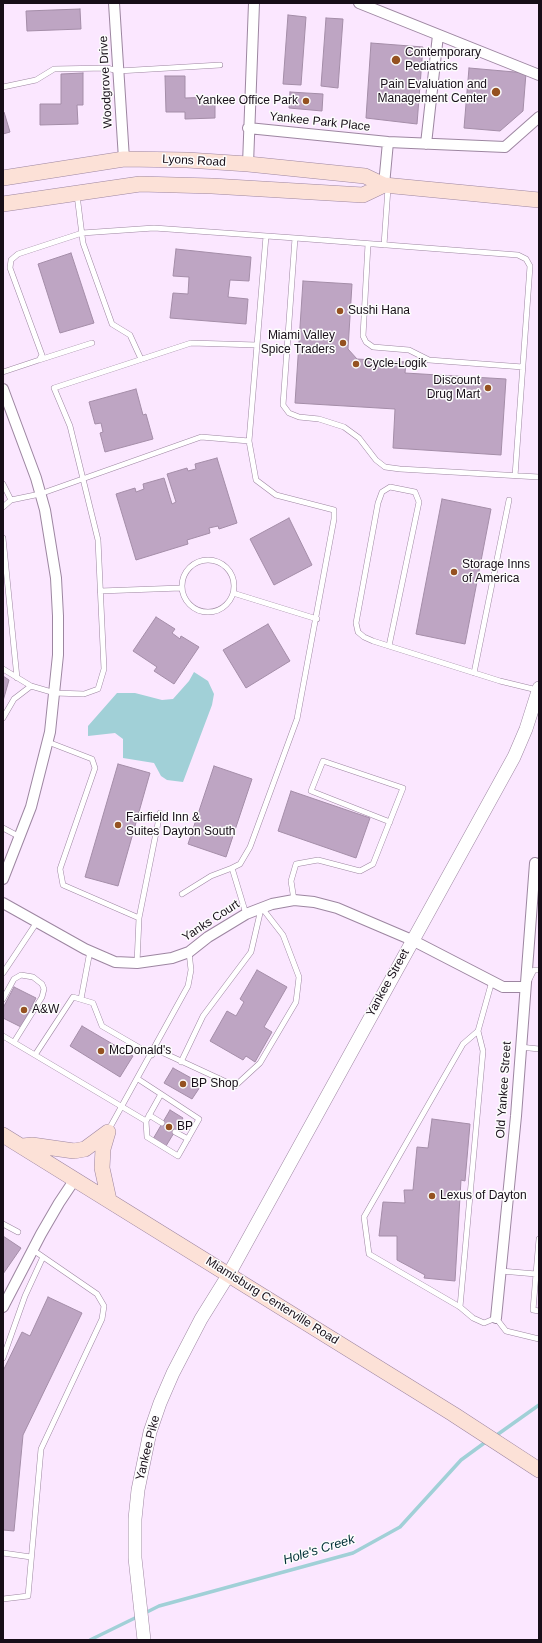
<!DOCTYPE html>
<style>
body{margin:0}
#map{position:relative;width:542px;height:1643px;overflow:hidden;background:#fbe7ff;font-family:Arial,sans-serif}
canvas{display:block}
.frame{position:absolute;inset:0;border:4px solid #170e18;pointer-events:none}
</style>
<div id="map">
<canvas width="542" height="1643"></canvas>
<div class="frame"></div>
</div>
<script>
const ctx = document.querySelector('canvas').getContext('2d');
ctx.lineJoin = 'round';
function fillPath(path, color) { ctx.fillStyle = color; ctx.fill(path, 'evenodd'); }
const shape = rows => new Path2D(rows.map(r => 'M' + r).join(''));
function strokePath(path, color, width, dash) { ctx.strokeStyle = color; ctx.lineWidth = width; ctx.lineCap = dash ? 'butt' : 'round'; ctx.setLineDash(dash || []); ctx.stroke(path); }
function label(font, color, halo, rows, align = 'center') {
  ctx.font = font + ' Arial,sans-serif'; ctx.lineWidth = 3; ctx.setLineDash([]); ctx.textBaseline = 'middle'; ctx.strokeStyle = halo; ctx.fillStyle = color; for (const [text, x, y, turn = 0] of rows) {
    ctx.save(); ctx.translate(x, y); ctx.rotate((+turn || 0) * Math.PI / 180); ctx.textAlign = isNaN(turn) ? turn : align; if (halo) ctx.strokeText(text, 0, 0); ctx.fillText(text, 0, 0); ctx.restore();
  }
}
fillPath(shape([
 [194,672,208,681,214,694,212,705,183,782,167,780,161,776,154,763,123,758,123,739,115,733,88,736,88,726,117,693,135,693,162,700,173,699,189,681]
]), '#a1d0d7');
strokePath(shape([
 [494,1437,539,1405],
 [145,1613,159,1606,353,1553,400,1527,461,1460,487,1441],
 [90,1640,139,1616]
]), '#a1d0d7', 3.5);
const building = shape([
 [80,9,81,29,27,31,26,11,80,9],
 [288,15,306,17,301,85,283,84,288,15],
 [326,18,343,19,338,88,321,86,326,18],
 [371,43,423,47,417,124,366,118,371,43],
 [469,68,526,73,523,111,500,131,464,128,469,68],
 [83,73,83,105,77,105,78,124,40,125,40,104,61,104,61,74,83,73],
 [165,76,185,76,185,98,215,97,215,118,185,119,185,112,166,112,165,76],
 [290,92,323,94,322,111,289,108,290,92],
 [3,112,4,112,10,132,3,134,3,112],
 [176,249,251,257,249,281,230,280,228,297,248,299,246,324,170,318,173,293,188,294,189,277,173,276,176,249],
 [71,253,94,323,60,333,38,264,71,253],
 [303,281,352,284,348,349,357,359,406,362,405,373,506,379,501,455,393,448,395,409,295,403,303,281],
 [136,389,143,415,146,414,153,439,105,452,100,433,103,432,101,423,95,424,89,402,136,389],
 [217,458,237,523,219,529,218,526,209,528,210,533,187,540,188,544,136,560,116,494,135,488,136,492,144,489,143,484,164,478,172,504,176,502,167,474,187,468,188,471,196,469,195,464,217,458],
 [442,499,491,509,465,644,416,634,442,499],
 [289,518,312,565,274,585,250,539,289,518],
 [156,617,175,629,172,633,180,639,181,636,199,647,174,684,154,671,157,667,133,651,156,617],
 [268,624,290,661,246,688,223,650,268,624],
 [3,676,9,680,3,701,3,676],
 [118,764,150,773,118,886,85,877,118,764],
 [214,766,252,779,226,857,188,844,214,766],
 [291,791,370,818,356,858,278,831,291,791],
 [257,970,287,987,264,1027,272,1032,255,1062,246,1056,243,1060,210,1041,227,1011,236,1016,244,1002,240,999,257,970],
 [14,987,36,998,21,1027,3,1018,3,1008,14,987],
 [82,1026,133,1056,120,1077,70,1046,82,1026],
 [173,1068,202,1084,192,1099,164,1083,173,1068],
 [170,1110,183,1118,166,1146,153,1139,170,1110],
 [432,1119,470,1124,465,1181,461,1180,455,1281,424,1278,425,1275,397,1260,397,1236,379,1236,383,1202,405,1203,404,1190,413,1190,417,1147,428,1148,432,1119],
 [3,1236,21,1248,3,1274,3,1236],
 [48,1297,82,1313,23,1435,14,1531,3,1530,3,1371,22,1332,30,1336,48,1297]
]);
fillPath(building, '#bea5c3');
strokePath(building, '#a48da8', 1);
const service = shape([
 [3,87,36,80,54,69,107,68,118,71,220,65],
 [77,195,83,243,112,324,130,335,141,359],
 [368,244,363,336,366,342,373,347,409,350,429,360,523,367],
 [384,245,388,188],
 [39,360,92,343],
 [3,372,39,360,42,355,10,268,11,260,18,254,82,233,154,228,295,238],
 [515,476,530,266,526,259,518,255,295,238,283,405,289,413,299,417,319,419,344,427,359,438,376,460,385,467,400,469,539,477],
 [3,484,11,500,40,494,201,437,249,441],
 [3,507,11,500],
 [3,538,17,678],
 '182 586a26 26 0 1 1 52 0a26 26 0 1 1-52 0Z',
 [100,591,181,588],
 [233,593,317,619],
 [389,646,419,502,415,492,390,487,382,492,378,503,356,623,358,632,364,637,373,641,500,681,537,690],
 [3,669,31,686],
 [474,673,509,500],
 [3,718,14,699,31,686,55,693,84,694,98,689,104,669,98,540,70,426,54,388,191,343,257,345],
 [48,742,92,759,95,768,60,869,63,885,139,918],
 [3,828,20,837],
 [182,894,211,876,232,868],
 [294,900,291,881,296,864,318,860,360,871,373,864,403,788,323,761,311,791,390,822],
 [246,914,232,868,240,864,250,847,297,719,334,519,334,510,276,495,256,480,249,441,266,236],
 [137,963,139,918,160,813],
 [3,973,37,922],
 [529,980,534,970,539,970],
 [3,999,14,979,21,975,33,977,42,984,44,989,42,997,14,1042],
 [81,999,90,951],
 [478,1031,463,1044,364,1217,369,1254,460,1307,473,1318,484,1323,496,1318,506,1331,539,1339],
 [3,1036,35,1055],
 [520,1047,539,1049],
 [155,1049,235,1086,260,1063,296,1002,299,977,283,935,262,908],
 [181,1062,203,1016,251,952,261,909],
 [138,1079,161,1094,146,1121,147,1137,178,1156,199,1119,161,1094],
 [149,1115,162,1123],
 [146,1121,35,1055,73,997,93,1003,102,1026,152,1055],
 [108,1131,188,986,191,970,189,952],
 [175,1132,188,1139],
 [3,1224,18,1232],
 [501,1271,536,1274,533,1310,539,1311],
 [538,1274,536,1274,539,1239],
 [460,1307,483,1051,478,1031,492,981],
 [3,1358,25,1296,43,1257],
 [3,1553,31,1557],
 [3,1599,28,1596,41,1449,102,1319,104,1306,97,1294,33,1250]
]);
const minor = shape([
 [114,3,124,159],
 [359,3,539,75],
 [248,128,388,142,505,147,539,117],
 [426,144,438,35],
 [248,164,254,3],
 [384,185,388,142],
 [3,389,36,478,45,510,56,578,58,616,58,655,50,732,31,807,3,879],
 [3,903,85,949,115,962,137,963,172,958,189,952,208,937,246,914,272,904,294,900,314,902,337,908,412,940,503,987,525,987],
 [3,1307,41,1234,59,1203,75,1179],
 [496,1318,516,1116,535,863]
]);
const tertiary = shape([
 [144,1640,135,1558,135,1519,138,1490,150,1432,160,1403,173,1373,201,1319,229,1274,514,757,526,729,539,688]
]);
const secondary = shape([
 [3,178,124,159,187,160,248,164,365,176,384,185,539,200],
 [3,204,140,184,212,186,363,195,384,185],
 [108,1132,103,1149,102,1168,109,1200],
 [3,1135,453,1414,539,1470],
 [23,1146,32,1145,74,1151,85,1149,108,1132]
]);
strokePath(service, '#9d86a1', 6);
strokePath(minor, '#9d86a1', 12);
strokePath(tertiary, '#9d86a1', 14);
strokePath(secondary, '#9d86a1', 16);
strokePath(service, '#fff', 5);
strokePath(minor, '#fff', 10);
strokePath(tertiary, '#fff', 13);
strokePath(secondary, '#fce1d7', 15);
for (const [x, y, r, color] of [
 [396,60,5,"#955221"],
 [496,92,5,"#955221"],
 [306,101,4,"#955221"],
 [340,311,4,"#955221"],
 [343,343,4,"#955221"],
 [356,364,4,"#955221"],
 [488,388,4,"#955221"],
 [454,572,4,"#955221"],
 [118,825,4,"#955221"],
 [24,1010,4,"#955221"],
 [101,1051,4,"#955221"],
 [183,1084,4,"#955221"],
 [169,1127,4,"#955221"],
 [432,1196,4,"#955221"]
]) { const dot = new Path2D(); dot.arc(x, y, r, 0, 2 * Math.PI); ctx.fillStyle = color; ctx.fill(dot); strokePath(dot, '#fcfcfc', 1.5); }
label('12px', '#170e18', '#fcfcfc', [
 ["Contemporary",405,53],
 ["Pediatrics",405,67],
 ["Pain Evaluation and",487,85,"right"],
 ["Management Center",487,99,"right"],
 ["Yankee Office Park",298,101,"right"],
 ["Sushi Hana",348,311],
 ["Miami Valley",335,336,"right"],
 ["Spice Traders",335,350,"right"],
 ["Cycle-Logik",364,364],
 ["Discount",480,381,"right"],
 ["Drug Mart",480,395,"right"],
 ["Storage Inns",462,565],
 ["of America",462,579],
 ["Fairfield Inn &",126,818],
 ["Suites Dayton South",126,832],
 ["A&W",32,1010],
 ["McDonald's",109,1051],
 ["BP Shop",191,1084],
 ["BP",177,1127],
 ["Lexus of Dayton",440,1196]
], 'left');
label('12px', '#170e18', '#fcfcfc', [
 ["Woodgrove Drive",106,82,-93],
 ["Yankee Park Place",320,122,6],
 ["Lyons Road",194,161,3],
 ["Yanks Court",211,921,-33],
 ["Yankee Street",388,983,-61],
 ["Old Yankee Street",504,1090,-86],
 ["Miamisburg Centerville Road",272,1301,32],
 ["Yankee Pike",148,1448,-76]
]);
label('italic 13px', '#023137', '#fcfcfc', [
 ["Hole's Creek",319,1550,-17]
]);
</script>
